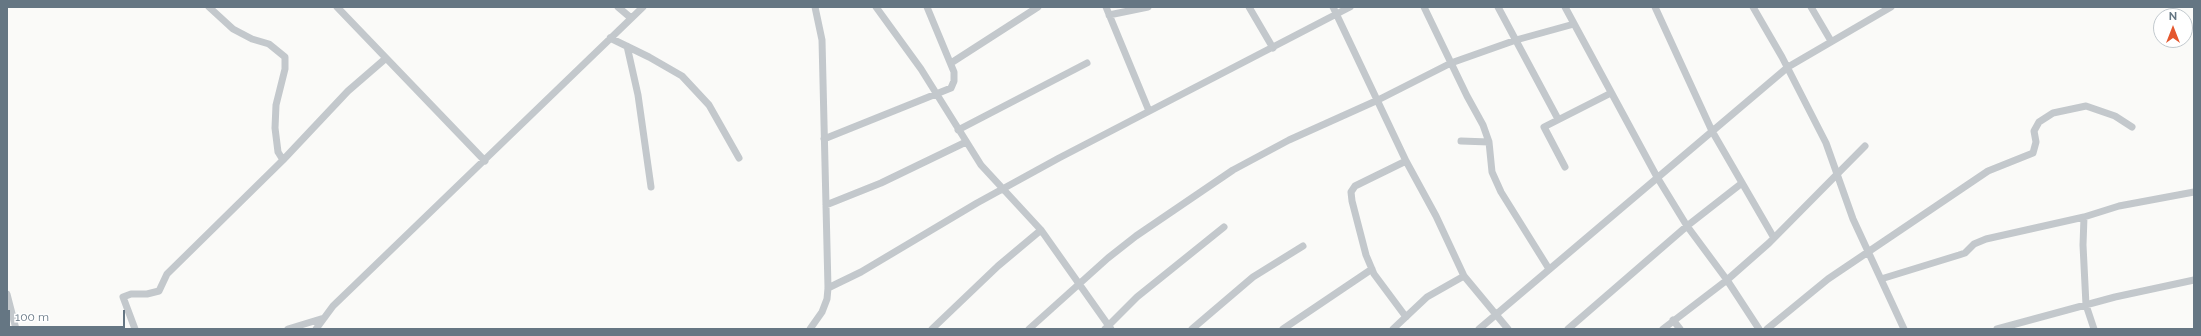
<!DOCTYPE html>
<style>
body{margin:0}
#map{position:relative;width:2201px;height:336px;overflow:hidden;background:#fafaf8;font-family:Raleway,sans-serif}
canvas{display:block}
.frame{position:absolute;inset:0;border:8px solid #657683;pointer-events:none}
.north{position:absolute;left:2153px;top:8px;width:40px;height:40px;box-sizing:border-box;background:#fff;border:1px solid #c1c8cd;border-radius:50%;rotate:0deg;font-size:11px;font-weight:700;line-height:16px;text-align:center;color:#657683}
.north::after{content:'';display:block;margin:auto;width:14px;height:18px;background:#e4572e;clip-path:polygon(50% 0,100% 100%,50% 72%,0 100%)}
.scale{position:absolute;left:8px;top:310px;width:117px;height:18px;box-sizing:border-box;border:2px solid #657683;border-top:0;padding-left:5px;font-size:12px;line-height:14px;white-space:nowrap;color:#657683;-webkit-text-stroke:3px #fff;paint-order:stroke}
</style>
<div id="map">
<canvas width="2201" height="336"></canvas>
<div class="frame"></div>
<div class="north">N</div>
<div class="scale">100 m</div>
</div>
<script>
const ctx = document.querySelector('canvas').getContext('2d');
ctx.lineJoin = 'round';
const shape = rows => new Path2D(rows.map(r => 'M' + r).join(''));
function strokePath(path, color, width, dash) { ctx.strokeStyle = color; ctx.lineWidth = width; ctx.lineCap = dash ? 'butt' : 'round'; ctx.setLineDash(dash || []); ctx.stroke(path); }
strokePath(shape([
 [209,7,233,29,252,39,269,44,285,57,285,69,276,105,275,128,278,152,283,160],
 [337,7,485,161],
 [618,7,631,18],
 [876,7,921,69,981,165,1041,230,1111,329],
 [1106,7,1149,111],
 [1249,7,1273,48],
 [1333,7,1406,161,1436,216,1464,276,1508,329],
 [1424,7,1467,96,1483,125,1489,142,1492,172,1501,192,1549,269],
 [1498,7,1558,119],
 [1565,7,1657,177,1687,226,1727,280,1759,329],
 [1655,7,1712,131,1774,238],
 [1753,7,1782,57,1826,143,1853,219,1904,329],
 [1811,7,1831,41],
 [1109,15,1148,7],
 [610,38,649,57,682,76,709,105,739,158],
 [627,46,638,95,651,187],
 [951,63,1038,7],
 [958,130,1087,63],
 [824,139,951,88,954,81,954,72,927,7],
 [1461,141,1489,142],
 [1406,161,1355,186,1351,192,1352,201,1366,255,1374,274,1406,317],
 [1565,167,1544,127,1611,93],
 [826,205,881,183,966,142],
 [2084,217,2083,245,2086,305,2094,329],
 [1881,279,1959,255,1965,253,1974,244,1986,239,2084,217,2119,206,2194,192],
 [828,288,861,272,977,203,1059,158,1350,7],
 [7,294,16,329],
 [1673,320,1680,329],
 [135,329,123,297,131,294,147,294,159,291,167,274,283,160,348,91,385,59],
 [288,329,324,318],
 [316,329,333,306,643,7],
 [810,329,822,312,827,299,828,288,822,40,815,7],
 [932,329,998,266,1041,230],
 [1029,329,1108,258,1136,236,1233,170,1289,140,1378,100,1451,63,1516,40,1574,24],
 [1105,329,1137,297,1224,227],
 [1192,329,1253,277,1303,246],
 [1283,329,1372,269],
 [1393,329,1427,297,1464,276],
 [1479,329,1788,67,1891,7],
 [1568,329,1687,226,1742,183],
 [1663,329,1727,280,1769,243,1865,146],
 [1767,329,1828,279,1988,171,2033,153,2036,142,2034,131,2039,122,2053,113,2086,106,2115,116,2132,127],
 [1997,329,2115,297,2194,280]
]), '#c3c8cc', 7);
</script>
